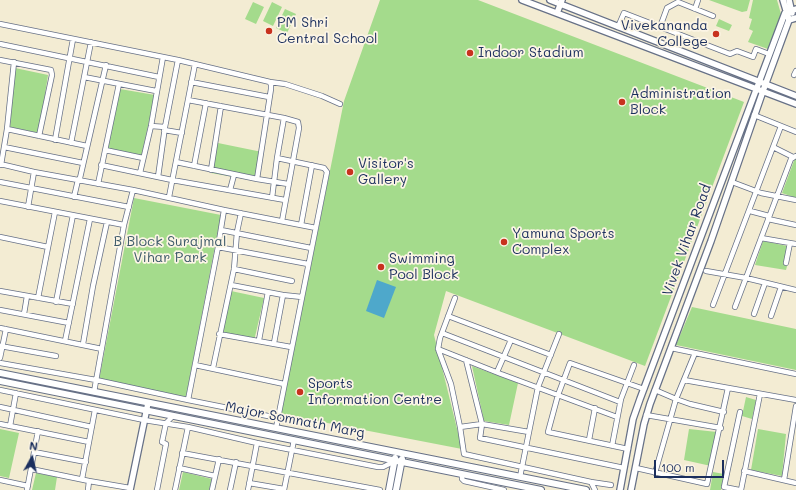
<!DOCTYPE html>
<style>
body{margin:0}
#map{position:relative;width:796px;height:490px;overflow:hidden;background:#f3ecd3;font-family:Mali,sans-serif}
canvas{display:block}
.north{position:absolute;left:12px;top:438px;width:40px;height:40px;-webkit-text-stroke:3px #fcf5e5;paint-order:stroke;rotate:8deg;font-size:11px;font-weight:700;line-height:16px;text-align:center;color:#1b2f5e}
.north::after{content:'';display:block;margin:auto;width:14px;height:18px;background:#1b2f5e;clip-path:polygon(50% 0,100% 100%,50% 72%,0 100%)}
.scale{position:absolute;left:654px;top:460px;width:70px;height:18px;box-sizing:border-box;border:2px solid #1b2f5e;border-top:0;padding-left:5px;font-size:12px;line-height:14px;white-space:nowrap;color:#1b2f5e;-webkit-text-stroke:3px #fcf5e5;paint-order:stroke}
</style>
<div id="map">
<canvas width="796" height="490"></canvas>
<div class="north">N</div>
<div class="scale">100 m</div>
</div>
<script>
const ctx = document.querySelector('canvas').getContext('2d');
ctx.lineJoin = 'round';
function fillPath(path, color) { ctx.fillStyle = color; ctx.fill(path, 'evenodd'); }
const shape = rows => new Path2D(rows.map(r => 'M' + r).join(''));
function strokePath(path, color, width, dash) { ctx.strokeStyle = color; ctx.lineWidth = width; ctx.lineCap = dash ? 'butt' : 'round'; ctx.setLineDash(dash || []); ctx.stroke(path); }
function label(font, color, halo, rows, align = 'center') {
  ctx.font = font + ' Mali,sans-serif'; ctx.lineWidth = 3.5; ctx.setLineDash([]); ctx.textBaseline = 'middle'; ctx.strokeStyle = halo; ctx.fillStyle = color; for (const [text, x, y, turn = 0] of rows) {
    ctx.save(); ctx.translate(x, y); ctx.rotate((+turn || 0) * Math.PI / 180); ctx.textAlign = isNaN(turn) ? turn : align; if (halo) ctx.strokeText(text, 0, 0); ctx.fillText(text, 0, 0); ctx.restore();
  }
}
fillPath(shape([
 [380,0,478,0,744,102,645,366,446,291,434,335,462,449,281,414,344,101],
 [709,0,750,0,747,11,742,12],
 [753,0,777,0,781,14,768,49,748,42,753,31,749,29,752,19,749,18],
 [253,2,264,7,256,24,245,19],
 [272,2,282,7,273,26,263,21],
 [285,9,296,14,287,33,276,28],
 [719,19,732,25,729,31,716,26],
 [15,68,48,75,39,133,10,127],
 [120,89,155,95,141,157,107,149],
 [218,143,262,152,256,181,211,173],
 [795,158,796,158,796,198,782,193],
 [134,198,221,215,186,397,99,380],
 [763,241,792,247,786,270,755,265],
 [231,291,264,298,254,341,221,335],
 [692,307,796,329,796,370,676,345],
 [472,366,518,383,509,425,484,421],
 [746,397,756,400,752,419,742,416],
 [0,429,19,433,9,478,0,476],
 [689,429,717,432,711,466,684,460],
 [758,429,786,434,782,476,751,470],
 [183,472,212,479,209,490,179,490],
 [713,472,724,474,721,490,710,490],
 [36,473,57,477,55,490,32,490]
]), '#a4db8c');
fillPath(shape([
 [377,280,396,287,384,318,366,311]
]), '#4ea8cb');
const minor = shape([
 [695,9,698,0],
 [0,24,178,60,270,82,285,84,322,96,340,104],
 [618,27,624,13,730,54,737,51,753,57,756,49,769,54],
 [660,27,667,8,678,2,713,16],
 [0,44,159,77],
 [0,60,51,70,52,75,39,136],
 [794,75,796,71],
 [84,77,156,91],
 [191,82,269,97],
 [188,100,284,118,298,122,299,128,282,221],
 [754,115,796,132],
 [151,126,165,127],
 [7,129,87,146],
 [164,130,182,133],
 [55,140,73,39],
 [71,143,91,42],
 [4,147,83,163],
 [773,147,793,157],
 [105,150,143,158],
 [176,162,257,179,288,184],
 [0,164,34,172,133,190,224,210,316,228],
 [1,165,7,129,14,62],
 [101,165,172,180,285,200],
 [194,166,206,103],
 [211,170,221,106],
 [140,173,151,126,163,57],
 [158,177,165,127,178,60],
 [257,179,271,89,271,85,270,82],
 [0,182,129,207],
 [732,182,761,193,796,200],
 [98,184,119,84],
 [230,190,234,175],
 [74,197,78,180,80,178,106,65],
 [169,197,195,64],
 [272,198,277,158,284,118],
 [0,201,124,225],
 [28,207,34,172],
 [750,211,769,216],
 [768,219,796,225],
 [301,225,312,165],
 [221,230,311,248],
 [0,237,48,247],
 [761,238,796,244],
 [218,247,308,264],
 [786,263,790,243],
 [234,269,292,281],
 [706,271,746,278,796,290],
 [231,285,283,295,302,297],
 [0,291,73,304],
 [38,298,55,212],
 [455,298,440,338,438,349,451,384,460,427,464,454,591,482,595,490],
 [56,302,73,215],
 [713,305,781,126],
 [735,307,791,159,796,156],
 [0,310,69,323],
 [24,314,27,296],
 [754,314,765,283],
 [448,316,551,355],
 [771,316,781,287],
 [0,328,102,349],
 [442,333,620,402],
 [219,334,291,347],
 [259,340,268,292],
 [65,341,90,219],
 [274,343,283,295],
 [83,344,93,286,107,222],
 [0,346,56,356],
 [671,348,796,374],
 [438,349,501,374,617,417],
 [0,358,6,329],
 [466,360,482,424,480,438,624,468],
 [0,363,96,380,188,400,278,418],
 [195,365,284,384],
 [213,368,234,269,237,232,241,213],
 [497,372,511,340],
 [684,380,796,400],
 [0,390,144,420,188,427,257,443,378,467,383,467,395,461],
 [655,390,676,399,690,404,724,412],
 [94,392,124,225,133,190],
 [188,400,218,247,224,210],
 [0,407,92,427],
 [646,415,721,428],
 [0,424,89,442],
 [10,426,16,393],
 [460,427,482,424,529,432],
 [276,428,327,172,324,168,277,158],
 [589,440,595,408],
 [612,446,621,399,634,365],
 [628,449,548,432,558,395,570,363,644,389],
 [34,452,86,462],
 [182,453,380,490],
 [179,468,215,476],
 [636,468,707,484,728,388],
 [31,469,89,481,130,488],
 [744,471,796,483],
 [655,473,676,399,695,353],
 [462,474,462,479,464,481,504,490],
 [520,477,538,387,559,334],
 [82,479,95,410],
 [0,480,28,486],
 [784,480,796,406],
 [591,482,611,485],
 [249,483,284,489],
 [27,490,38,431],
 [88,490,89,481],
 [157,490,166,444,162,442,166,423,173,416],
 [175,490,188,427],
 [212,490,219,459],
 [230,490,236,462],
 [248,490,257,443],
 [284,490,294,440],
 [739,490,724,487,740,412],
 [741,490,760,394]
]);
const tertiary = shape([
 [522,0,796,104],
 [550,0,796,96],
 [783,0,789,20],
 [789,0,792,13],
 [557,13,562,0],
 [130,490,148,403],
 [620,490,633,419,640,399,785,13,796,9],
 [631,490,644,424,650,404,711,241,763,91,789,20,796,18]
]);
const secondary = shape([
 [0,373,586,490],
 [0,381,541,490],
 [389,490,395,458],
 [396,490,402,459]
]);
strokePath(minor, '#677187', 6);
strokePath(tertiary, '#677187', 8);
strokePath(secondary, '#677187', 8);
strokePath(minor, '#fff', 4.5);
strokePath(tertiary, '#fff', 5.5);
strokePath(secondary, '#fff', 6);
for (const [x, y, r, color] of [
 [269,31,4,"#c8321e"],
 [716,34,4,"#c8321e"],
 [470,53,4,"#c8321e"],
 [622,102,4,"#c8321e"],
 [350,172,4,"#c8321e"],
 [504,242,4,"#c8321e"],
 [381,267,4,"#c8321e"],
 [300,392,4,"#c8321e"]
]) { const dot = new Path2D(); dot.arc(x, y, r, 0, 2 * Math.PI); ctx.fillStyle = color; ctx.fill(dot); strokePath(dot, '#fcf5e5', 1.5); }
label('14px', '#1b2f5e', '#fcf5e5', [
 ["PM Shri",277,23],
 ["Central School",277,39],
 ["Vivekananda",708,26,"right"],
 ["College",708,42,"right"],
 ["Indoor Stadium",478,53],
 ["Administration",630,94],
 ["Block",630,110],
 ["Visitor's",358,164],
 ["Gallery",358,180],
 ["Yamuna Sports",512,234],
 ["Complex",512,250],
 ["Swimming",389,259],
 ["Pool Block",389,275],
 ["Sports",308,384],
 ["Information Centre",308,400]
], 'left');
label('14px', '#1b2f5e', '#fcf5e5', [
 ["Vivek Vihar Road",687,240,-70],
 ["Major Somnath Marg",295,420,11]
]);
label('14px', '#3d5a6a', '#fcf5e5', [
 ["B Block Surajmal",170,242],
 ["Vihar Park",170,258]
]);
</script>
